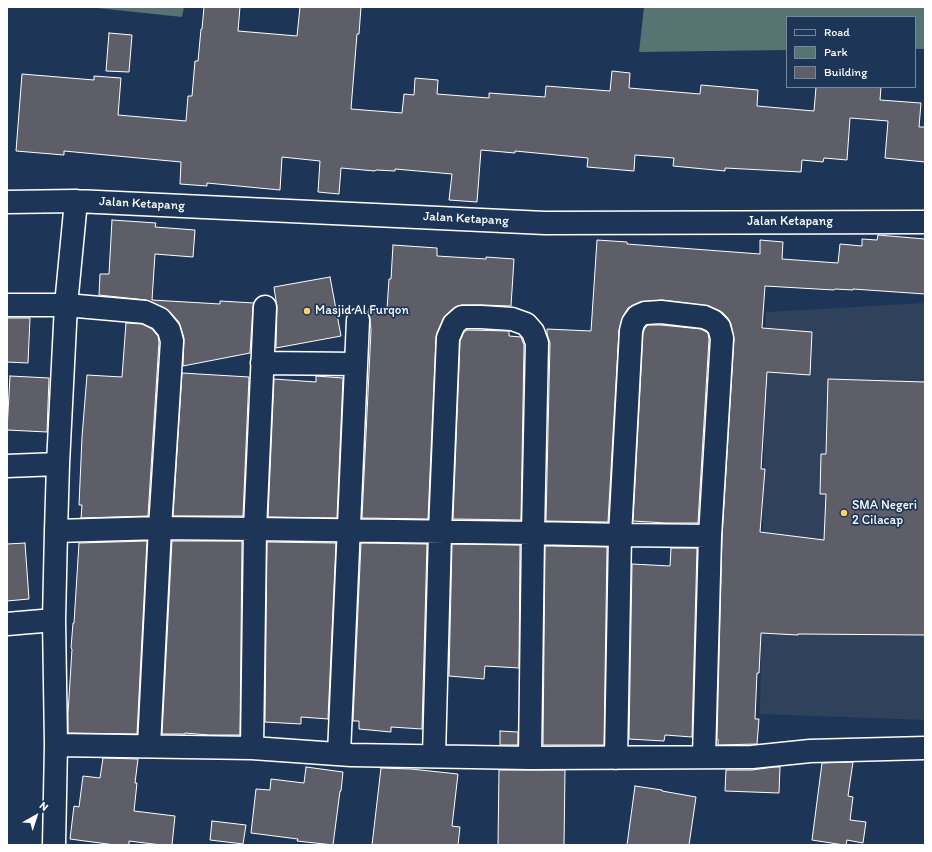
<!DOCTYPE html>
<style>
body{margin:0}
#map{position:relative;width:932px;height:852px;overflow:hidden;background:#1d3557;font-family:Itim,sans-serif}
canvas{display:block}
.frame{position:absolute;inset:0;border:8px solid #fff;pointer-events:none}
.legend{position:absolute;left:786px;top:16px;width:130px;height:72px;box-sizing:border-box;background:#1d3557;border:1px solid #77869a;margin:0;padding:5px 7px;list-style:none;font-size:12px;color:#fff}
.legend li{display:flex;align-items:center;gap:8px;height:20px}
.legend b{width:20px;border:1px solid #77869a}
.north{position:absolute;left:16px;top:796px;width:40px;height:40px;-webkit-text-stroke:3px #1d3557;paint-order:stroke;rotate:39deg;font-size:11px;font-weight:700;line-height:16px;text-align:center;color:#fff}
.north::after{content:'';display:block;margin:auto;width:14px;height:18px;background:#fff;clip-path:polygon(50% 0,100% 100%,50% 72%,0 100%)}
</style>
<div id="map">
<canvas width="932" height="852"></canvas>
<div class="frame"></div>
<ul class="legend">
<li><b style="height:5px;background:#1d3557"></b>Road</li>
<li><b style="height:11px;background:#577473"></b>Park</li>
<li><b style="height:11px;background:#5e5e69"></b>Building</li>
</ul>
<div class="north">N</div>
</div>
<script>
const ctx = document.querySelector('canvas').getContext('2d');
ctx.lineJoin = 'round';
function fillPath(path, color) { ctx.fillStyle = color; ctx.fill(path, 'evenodd'); }
const shape = rows => new Path2D(rows.map(r => 'M' + r).join(''));
function strokePath(path, color, width, dash) { ctx.strokeStyle = color; ctx.lineWidth = width; ctx.lineCap = dash ? 'butt' : 'round'; ctx.setLineDash(dash || []); ctx.stroke(path); }
function label(font, color, halo, rows, align = 'center') {
  ctx.font = font + ' Itim,sans-serif'; ctx.lineWidth = 3.5; ctx.setLineDash([]); ctx.textBaseline = 'middle'; ctx.strokeStyle = halo; ctx.fillStyle = color; for (const [text, x, y, turn = 0] of rows) {
    ctx.save(); ctx.translate(x, y); ctx.rotate((+turn || 0) * Math.PI / 180); ctx.textAlign = isNaN(turn) ? turn : align; if (halo) ctx.strokeText(text, 0, 0); ctx.fillText(text, 0, 0); ctx.restore();
  }
}
fillPath(shape([
 [925,303,925,720,760,714,766,312]
]), '#30415c');
fillPath(shape([
 [88,7,184,7,182,17],
 [644,7,925,7,925,49,915,49,915,17,787,17,787,50,639,52]
]), '#577473');
const building = shape([
 [204,7,240,7,238,31,297,36,300,7,361,7,359,34,357,34,351,109,402,113,404,94,414,95,415,78,438,80,437,94,489,98,489,93,545,97,546,86,610,91,612,71,630,73,629,88,700,94,701,85,758,90,757,106,814,111,816,87,881,87,880,100,921,103,919,127,925,127,925,162,885,158,888,121,850,118,847,160,824,158,823,162,802,160,801,172,725,168,725,171,673,166,674,158,635,155,634,171,587,167,588,158,515,151,515,153,481,150,477,202,449,200,452,174,395,169,395,171,376,170,375,171,341,168,339,194,318,192,320,161,282,157,280,190,207,183,207,186,180,184,181,162,64,151,64,155,16,151,22,74,94,80,94,76,121,78,118,115,186,121,188,96,192,96,195,61,198,61,201,29,202,29,204,7],
 [109,33,132,35,129,72,106,71,109,33],
 [112,220,156,223,155,227,195,230,193,257,155,254,152,300,220,304,220,301,254,303,253,306,250,353,183,366,184,338,179,322,169,311,165,308,146,300,99,295,100,274,109,274,112,220],
 [878,235,925,239,925,294,853,289,853,290,835,289,834,290,765,286,762,328,812,332,810,375,767,372,761,469,765,469,760,532,824,540,826,494,820,494,821,454,826,454,828,379,925,382,925,635,798,634,798,635,761,633,759,673,757,673,755,719,759,719,757,744,718,745,718,739,717,739,722,537,734,339,731,324,728,318,722,312,709,306,662,300,640,302,633,305,628,308,623,316,619,330,608,522,546,521,550,343,547,334,547,329,591,331,597,240,627,242,627,244,760,254,760,240,783,242,782,259,838,263,840,244,862,246,862,239,877,240,878,235],
 [393,245,437,248,437,256,486,259,486,257,514,259,511,306,482,305,461,305,454,308,446,315,443,319,437,333,436,337,428,519,362,518,371,330,370,320,369,314,369,308,387,309,389,279,391,279,393,245],
 [330,277,341,336,276,348,277,308,274,287,330,277],
 [7,318,30,318,28,363,7,362,7,318],
 [126,323,142,324,152,329,158,336,159,342,148,516,81,518,82,505,79,505,82,437,87,375,122,377,126,323],
 [648,325,661,325,701,329,708,333,709,339,698,523,666,523,633,521,643,333,645,328,648,325],
 [467,330,509,331,509,336,521,337,524,345,521,520,453,519,460,341,464,332,467,330],
 [182,373,249,377,243,516,173,516,182,373],
 [10,376,49,378,47,432,7,430,10,376],
 [316,376,343,378,337,518,268,517,274,379,316,382,316,376],
 [147,541,137,734,68,733,68,713,72,649,71,648,73,623,74,623,79,543,147,541],
 [172,541,242,541,240,735,209,735,185,733,185,734,162,734,172,541],
 [267,542,336,543,328,719,301,717,301,724,265,722,267,542],
 [25,543,29,599,7,601,7,544,25,543],
 [361,543,427,544,422,729,391,727,391,732,359,729,359,721,353,721,361,543],
 [452,544,520,545,519,668,485,666,484,679,449,676,452,544],
 [545,546,607,547,604,745,543,745,545,546],
 [671,548,697,548,692,737,665,735,664,741,629,739,632,564,670,566,671,548],
 [500,731,518,732,518,745,500,745,500,731],
 [103,758,138,759,135,783,137,783,134,811,175,816,172,845,161,845,129,841,129,845,115,845,70,839,74,806,79,807,83,776,100,778,103,758],
 [853,762,848,796,853,797,850,820,866,822,863,843,847,840,846,845,844,845,812,840,822,763,853,762],
 [306,767,343,772,341,791,340,791,333,845,297,841,298,839,251,833,256,789,270,790,271,779,304,783,306,767],
 [774,767,780,767,779,793,725,791,726,770,752,770,774,767],
 [381,768,411,769,458,774,452,826,460,827,458,845,372,845,381,768],
 [499,770,565,770,564,845,498,845,499,770],
 [635,786,662,790,662,791,696,797,689,845,627,845,635,786],
 [212,821,246,825,243,844,210,840,212,821]
]);
fillPath(building, '#5e5e69');
strokePath(building, '#fff', 1);
const street = shape([
 [7,202,76,201,545,223,925,222],
 [7,305,66,305,145,312,160,319,169,330,172,341,160,528,149,746],
 [262,363,356,364],
 [7,466,58,464],
 [56,531,58,464,66,305,76,201],
 [7,624,54,620],
 [56,745,252,748,351,755,530,758,752,757,810,751,925,748],
 [252,748,255,529,265,307],
 [339,754,358,320],
 [434,756,440,532,448,338,454,324,462,317,481,317,512,319,526,324,533,332,537,343,533,533,530,758],
 [704,757,710,536],
 [54,845,56,745,54,620,56,531,160,528,255,529,533,533,620,535,710,536,722,338,719,327,713,321,704,317,661,312,645,313,638,316,633,323,631,331,620,535,616,758]
]);
strokePath(street, '#fff', 25);
strokePath(street, '#1d3557', 22);
for (const [x, y, r, color] of [
 [307,311,4,"#ffd166"],
 [844,513,4,"#ffd166"]
]) { const dot = new Path2D(); dot.arc(x, y, r, 0, 2 * Math.PI); ctx.fillStyle = color; ctx.fill(dot); strokePath(dot, '#1d3557', 1.5); }
label('13px', '#fff', '#1d3557', [
 ["Jalan Ketapang",142,204,3],
 ["Jalan Ketapang",466,219,3],
 ["Jalan Ketapang",790,222]
]);
label('13px', '#fff', '#1d3557', [
 ["Masjid Al Furqon",315,311],
 ["SMA Negeri",852,506],
 ["2 Cilacap",852,521]
], 'left');
</script>
